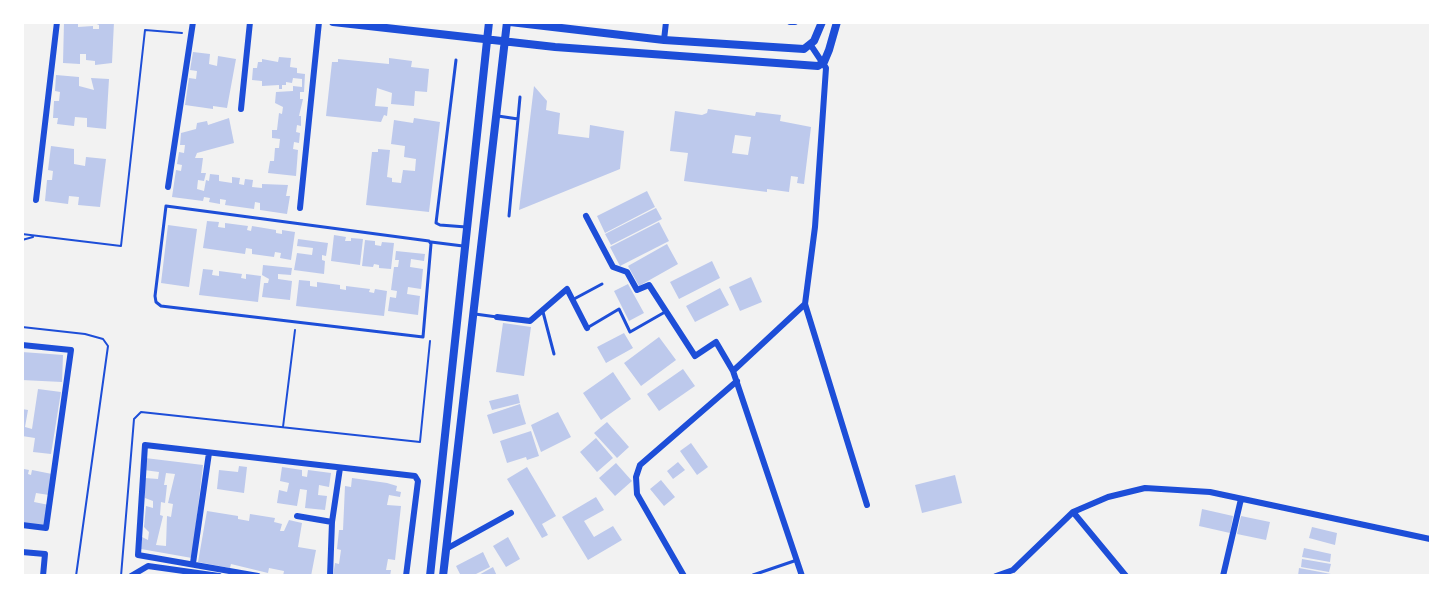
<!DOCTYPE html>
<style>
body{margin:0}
#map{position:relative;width:1453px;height:598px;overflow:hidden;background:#f2f2f2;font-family:"Titillium Web",sans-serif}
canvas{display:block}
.frame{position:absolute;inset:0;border:24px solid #fff;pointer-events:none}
</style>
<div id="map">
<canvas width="1453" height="598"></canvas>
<div class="frame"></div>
</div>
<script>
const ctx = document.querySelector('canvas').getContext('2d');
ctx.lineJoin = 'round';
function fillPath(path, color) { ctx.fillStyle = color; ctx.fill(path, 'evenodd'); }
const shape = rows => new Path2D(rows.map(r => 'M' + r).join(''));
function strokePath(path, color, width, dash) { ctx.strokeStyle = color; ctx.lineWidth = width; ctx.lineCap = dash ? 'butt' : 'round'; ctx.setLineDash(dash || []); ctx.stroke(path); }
fillPath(shape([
 [64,22,78,22,78,27,93,26,93,29,99,29,99,25,92,22,114,22,112,63,95,65,95,61,86,60,86,54,80,54,80,64,63,63],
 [193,52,210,54,209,64,217,66,218,56,236,59,227,108,213,106,213,109,185,105,189,78,196,79,197,71,190,70],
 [279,57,291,58,290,67,297,68,297,73,305,74,304,92,300,92,300,99,303,99,299,116,301,116,301,126,297,125,296,132,300,133,299,143,294,142,293,149,298,150,296,176,268,173,270,161,274,161,275,148,279,148,280,139,272,138,272,130,277,130,279,113,282,114,283,107,275,103,276,92,293,91,293,86,302,87,302,79,293,78,292,83,286,82,286,85,282,85,282,89,279,89,279,85,262,86,262,81,252,80,253,68,257,68,258,62,262,62,262,59,278,62],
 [389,58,412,61,411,67,429,69,427,92,415,91,414,106,391,104,392,93,377,88,375,106,388,107,387,116,384,115,381,122,326,116,332,62,338,62,338,59,389,64],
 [56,75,79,77,79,86,94,90,91,78,109,79,106,129,87,127,87,118,75,117,74,126,57,124,58,118,53,118,54,101,59,101,60,92,55,91],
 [534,86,547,101,546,110,560,113,558,134,589,138,590,125,624,131,620,169,519,210],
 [708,109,755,116,756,112,781,115,780,121,811,127,804,184,797,183,798,177,791,176,789,192,767,189,767,192,684,181,688,153,670,151,675,111,702,115,707,113],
 [735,135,751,137,748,155,732,153],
 [229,118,234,143,197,153,195,158,203,158,201,173,206,173,204,181,198,180,197,189,204,191,206,180,209,181,210,174,219,175,219,181,232,183,232,177,240,178,239,184,244,185,245,179,253,180,252,187,262,188,262,184,288,185,286,196,290,196,287,214,260,210,260,203,255,202,254,209,225,205,226,200,220,199,220,204,209,202,210,198,204,197,203,201,172,197,176,170,181,171,182,165,177,164,179,152,184,153,185,145,180,145,181,133,196,129,197,123,207,121,208,125],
 [414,118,440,122,429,212,366,205,372,152,378,152,378,149,390,150,387,177,392,178,392,182,401,183,403,170,415,171,416,159,404,157,405,146,391,144,394,120,413,123],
 [51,146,74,149,74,164,85,166,86,157,106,159,100,207,78,205,79,197,69,196,68,204,45,201,47,180,52,180,53,171,48,170],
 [647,191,655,207,605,233,597,216],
 [656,208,662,219,611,245,605,234],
 [207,221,219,222,218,227,225,228,225,223,248,226,247,230,251,231,252,226,276,230,276,233,282,234,282,230,295,232,291,260,280,258,281,253,275,252,274,257,252,254,252,249,246,248,245,254,203,248],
 [659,222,669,241,620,266,610,247],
 [168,225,197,229,189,287,161,283],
 [334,235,346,237,345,241,351,241,351,238,363,239,360,265,331,261],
 [298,239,328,243,326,256,322,255,322,260,325,261,324,274,294,270,297,253,312,255,313,248,297,246],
 [365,240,375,241,375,245,381,246,382,242,394,243,391,269,379,268,379,265,374,264,373,267,362,266],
 [667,244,678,264,639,286,628,266],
 [396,251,425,254,424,261,411,259,410,267,423,269,421,289,408,287,407,294,420,296,418,315,388,311,390,297,396,298,397,291,391,290,394,267,398,267,399,260,395,260],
 [712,261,720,278,679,299,670,282],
 [263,265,292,268,291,275,278,274,278,279,292,281,290,300,262,297,264,283,268,283,269,279,262,275],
 [203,269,213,270,212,275,219,276,219,271,242,274,241,278,246,279,246,274,261,276,258,302,199,295],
 [751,277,762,302,740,311,729,287],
 [299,280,310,281,310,286,317,287,317,282,340,285,340,289,346,290,346,286,370,289,369,292,374,293,375,289,387,291,384,316,296,306],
 [628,284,644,313,629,321,614,291],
 [720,288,729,305,695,322,686,306],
 [503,323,531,327,524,376,496,372],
 [624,333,633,348,606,363,597,347],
 [659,337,676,360,641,386,624,363],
 [22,352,63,355,62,382,22,380],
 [683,369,695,386,659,411,647,394],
 [613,372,631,399,601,420,583,393],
 [38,389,61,392,51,454,33,452,35,438,22,436,22,409,28,410,25,427,32,429],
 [518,394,520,403,492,410,489,401],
 [520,404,526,424,493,434,487,415],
 [558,412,571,437,541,452,531,425],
 [607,422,629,447,617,458,594,433],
 [531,431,539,456,527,460,526,457,507,463,500,441],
 [596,438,613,458,597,472,580,452],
 [691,443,708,467,697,475,680,451],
 [145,458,203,465,192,558,141,549,142,537,148,540,149,532,144,527,146,506,153,508,153,501,145,498,145,478,158,479,159,472,144,470],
 [166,473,175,474,168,503,173,504,171,517,167,516,166,546,156,545,163,516,160,515,161,502,165,503,167,485,164,485],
 [678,462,685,470,673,479,667,471],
 [616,463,632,481,615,496,599,478],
 [239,466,247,467,244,493,217,489,219,470,238,472],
 [282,467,302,470,302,476,307,477,308,470,331,473,329,487,319,485,318,495,327,496,325,510,305,508,307,490,300,489,297,506,277,503,279,490,287,492,289,483,280,481],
 [527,467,556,516,542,524,548,535,542,538,507,479],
 [24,469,29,470,28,474,31,475,32,470,52,474,49,495,36,493,34,502,49,505,45,526,22,523],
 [955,475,962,503,922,513,915,485],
 [352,478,387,483,397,486,396,491,401,492,400,497,389,495,387,505,401,506,395,560,388,559,386,570,391,570,390,576,333,576,335,563,339,564,341,550,337,549,339,530,343,530,345,486,351,487],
 [661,480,675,497,664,506,650,489],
 [596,497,604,510,584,521,594,537,613,526,622,540,588,560,562,517],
 [1202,509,1233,516,1230,533,1199,526],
 [207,511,238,516,238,519,249,521,250,514,275,518,274,522,282,524,280,531,284,531,289,520,302,523,298,547,316,550,311,576,283,576,284,571,269,568,268,573,231,564,230,568,198,562],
 [1241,516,1270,522,1266,540,1237,534],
 [1312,527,1337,533,1335,545,1309,538],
 [508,537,520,559,506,567,493,546],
 [1304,548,1331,554,1330,562,1302,557],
 [483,552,490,567,472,576,461,576,456,566],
 [1302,559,1331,564,1329,572,1301,567],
 [493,567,497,576,477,576],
 [1299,568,1331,574,1331,576,1298,576]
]), '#bdc9ec');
strokePath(shape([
 [22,234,121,246,145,30,182,33],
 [22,240,33,237],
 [22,327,85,334,103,339,108,346,76,576],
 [283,427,295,330],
 [121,576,134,419,141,412,420,442,430,341]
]), '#1d4ed8', 2);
strokePath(shape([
 [456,60,436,223,440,225,466,227],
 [498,116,518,119],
 [166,206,429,241,431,244,423,337,161,306,156,302,155,296,166,206],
 [509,216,520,97],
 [431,242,463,246],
 [574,299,602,284],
 [543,312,554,354],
 [475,314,497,317],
 [587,328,619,309,630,332,665,312],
 [753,575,797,560]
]), '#1d4ed8', 3);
strokePath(shape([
 [790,22,795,22],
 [664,40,666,22],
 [241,109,250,22],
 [168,187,193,22],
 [36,200,57,22],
 [300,208,319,22],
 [586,216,613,267,627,272,637,290,649,285,695,356,716,342,733,371],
 [805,304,867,505],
 [497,317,530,321,567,289,587,328],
 [22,345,71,350,46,528,22,525],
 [1073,512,1126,576],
 [297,516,332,522],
 [446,549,511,513],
 [22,552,45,554,43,576],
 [193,563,209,453],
 [131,576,148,566,219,576],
 [258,576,138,555,145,445,415,476,418,481,406,576],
 [330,576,332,522,340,468],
 [684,576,637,494,636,477,640,465,737,381],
 [802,576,733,371,805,304,815,227,826,68,810,44],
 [996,576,1013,570,1073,512,1108,497,1145,488,1210,492,1430,539],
 [1223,576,1241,499]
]), '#1d4ed8', 6);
strokePath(shape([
 [333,22,555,47,818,66,824,62,829,50,837,22],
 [510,22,664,40,804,49,814,41,822,22],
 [430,576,489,22],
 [443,576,507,22]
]), '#1d4ed8', 8);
</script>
